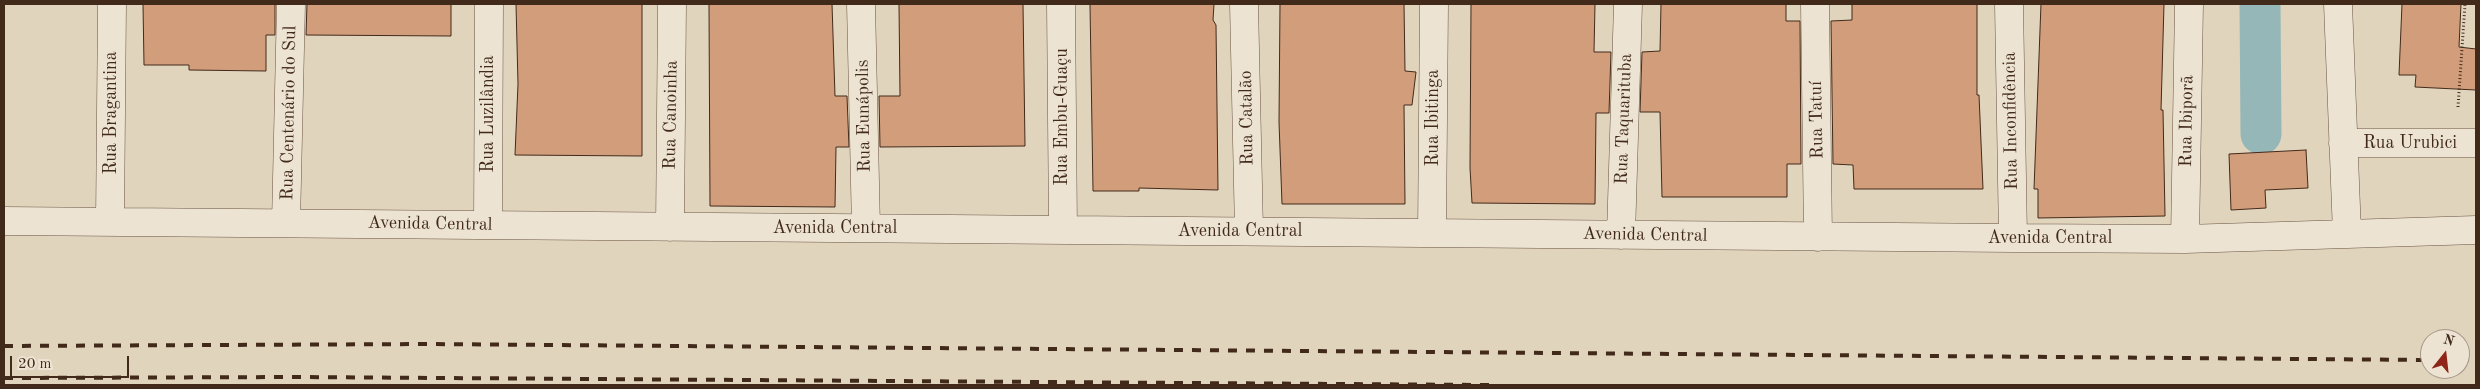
<!DOCTYPE html>
<meta charset="utf-8">
<style>
body{margin:0}
#map{position:relative;width:2480px;height:389px;overflow:hidden;background:#e1d4bc;font-family:"Old Standard TT",serif}
canvas{display:block}
.frame{position:absolute;inset:0;border:5px solid #422a1b;pointer-events:none}
.north{position:absolute;left:2420px;top:329px;width:50px;height:50px;box-sizing:border-box;background:#ece3d3;border:1px solid #a89989;border-radius:50%;rotate:16deg;font-size:14px;font-weight:700;line-height:20px;text-align:center;color:#422a1b}
.north::after{content:'';display:block;margin:auto;width:18px;height:22px;background:#8f2418;clip-path:polygon(50% 0,100% 100%,50% 72%,0 100%)}
.scale{position:absolute;left:10px;top:356px;width:119px;height:22px;box-sizing:border-box;border:2px solid #422a1b;border-top:0;padding-left:6px;font-size:15px;line-height:18px;white-space:nowrap;color:#422a1b;-webkit-text-stroke:4px #ece3d3;paint-order:stroke}
</style>
<div id="map">
<canvas width="2480" height="389"></canvas>
<div class="frame"></div>
<div class="north">N</div>
<div class="scale">20 m</div>
</div>
<script>
const ctx = document.querySelector('canvas').getContext('2d');
ctx.lineJoin = 'round';
const shape = rows => new Path2D(rows.map(r => 'M' + r).join(''));
function strokePath(path, color, width, dash) { ctx.strokeStyle = color; ctx.lineWidth = width; ctx.lineCap = dash ? 'butt' : 'round'; ctx.setLineDash(dash || []); ctx.stroke(path); }
function fillPath(path, color) { ctx.fillStyle = color; ctx.fill(path, 'evenodd'); }
function label(font, color, halo, rows, align = 'center') {
  ctx.font = font + ' "Old Standard TT",serif'; ctx.lineWidth = 4.5; ctx.setLineDash([]); ctx.textBaseline = 'middle'; ctx.strokeStyle = halo; ctx.fillStyle = color; for (const [text, x, y, turn = 0] of rows) {
    ctx.save(); ctx.translate(x, y); ctx.rotate((+turn || 0) * Math.PI / 180); ctx.textAlign = isNaN(turn) ? turn : align; if (halo) ctx.strokeText(text, 0, 0); ctx.fillText(text, 0, 0); ctx.restore();
  }
}
strokePath(shape([
 [2260,4,2261,134]
]), '#95b7b7', 41);
const building = shape([
 [143,4,275,4,275,35,266,35,266,71,189,70,189,65,144,65,143,4],
 [307,4,451,4,451,36,306,35,307,4],
 [516,4,642,4,642,156,515,155,518,84,516,4],
 [709,4,832,4,835,96,847,96,849,147,836,147,835,207,710,206,709,4],
 [899,4,1023,4,1025,146,880,147,879,96,900,96,899,4],
 [1090,4,1214,4,1213,20,1216,25,1218,190,1139,188,1139,191,1093,191,1090,4],
 [1280,4,1404,4,1405,71,1416,72,1412,105,1404,105,1405,204,1282,204,1279,122,1280,4],
 [1471,4,1595,4,1594,52,1611,52,1609,113,1596,113,1595,204,1472,203,1470,168,1471,4],
 [1661,4,1786,4,1786,21,1800,21,1801,164,1787,164,1787,197,1662,197,1660,112,1640,112,1642,52,1660,51,1661,4],
 [1852,4,1977,4,1977,95,1979,95,1983,189,1854,189,1853,165,1833,164,1831,21,1852,20,1852,4],
 [2041,4,2164,4,2161,110,2163,110,2165,216,2038,218,2038,189,2034,189,2041,4],
 [2402,4,2461,4,2459,47,2476,49,2476,90,2415,87,2416,75,2399,75,2402,4],
 [2306,150,2308,188,2265,190,2266,208,2231,210,2229,154,2306,150]
]);
fillPath(building, '#d19d7b');
strokePath(building, '#422a1b', 1);
const street = shape([
 [861,4,866,228],
 [1061,4,1063,230],
 [1244,4,1249,231],
 [1815,4,1818,237],
 [2009,4,2013,238],
 [2338,4,2347,233],
 [2343,143,2476,143],
 [4,221,2013,238,2185,239,2476,230],
 [110,222,112,4],
 [286,223,291,4],
 [488,225,489,4],
 [670,227,672,4],
 [1432,233,1434,4],
 [1621,235,1628,4],
 [2185,239,2189,4]
]);
strokePath(street, '#6a5443', 29);
strokePath(shape([
 [2458,107,2465,4]
]), '#422a1b', 3, [1, 2.5]);
strokePath(street, '#ece3d3', 28);
strokePath(shape([
 [4,346,428,344,2430,360],
 [2460,360,2476,360],
 [4,378,295,377,1489,385]
]), '#422a1b', 4, [9, 9]);
label('18px', '#422a1b', '#ece3d3', [
 ["Rua Bragantina",111,113,-90],
 ["Rua Centenário do Sul",289,113,-89],
 ["Rua Luzilândia",488,114,-90],
 ["Rua Canoinha",671,115,-89],
 ["Rua Eunápolis",864,116,-91],
 ["Rua Embu-Guaçu",1062,117,-90],
 ["Rua Catalão",1247,118,-91],
 ["Rua Ibitinga",1433,118,-90],
 ["Rua Taquarituba",1624,119,-88],
 ["Rua Tatuí",1817,120,-91],
 ["Rua Inconfidência",2011,121,-91],
 ["Rua Ibiporã",2187,121,-89],
 ["Rua Urubici",2410,143],
 ["Avenida Central",430,224,1],
 ["Avenida Central",835,228],
 ["Avenida Central",1240,231],
 ["Avenida Central",1645,235,1],
 ["Avenida Central",2050,238]
]);
</script>
